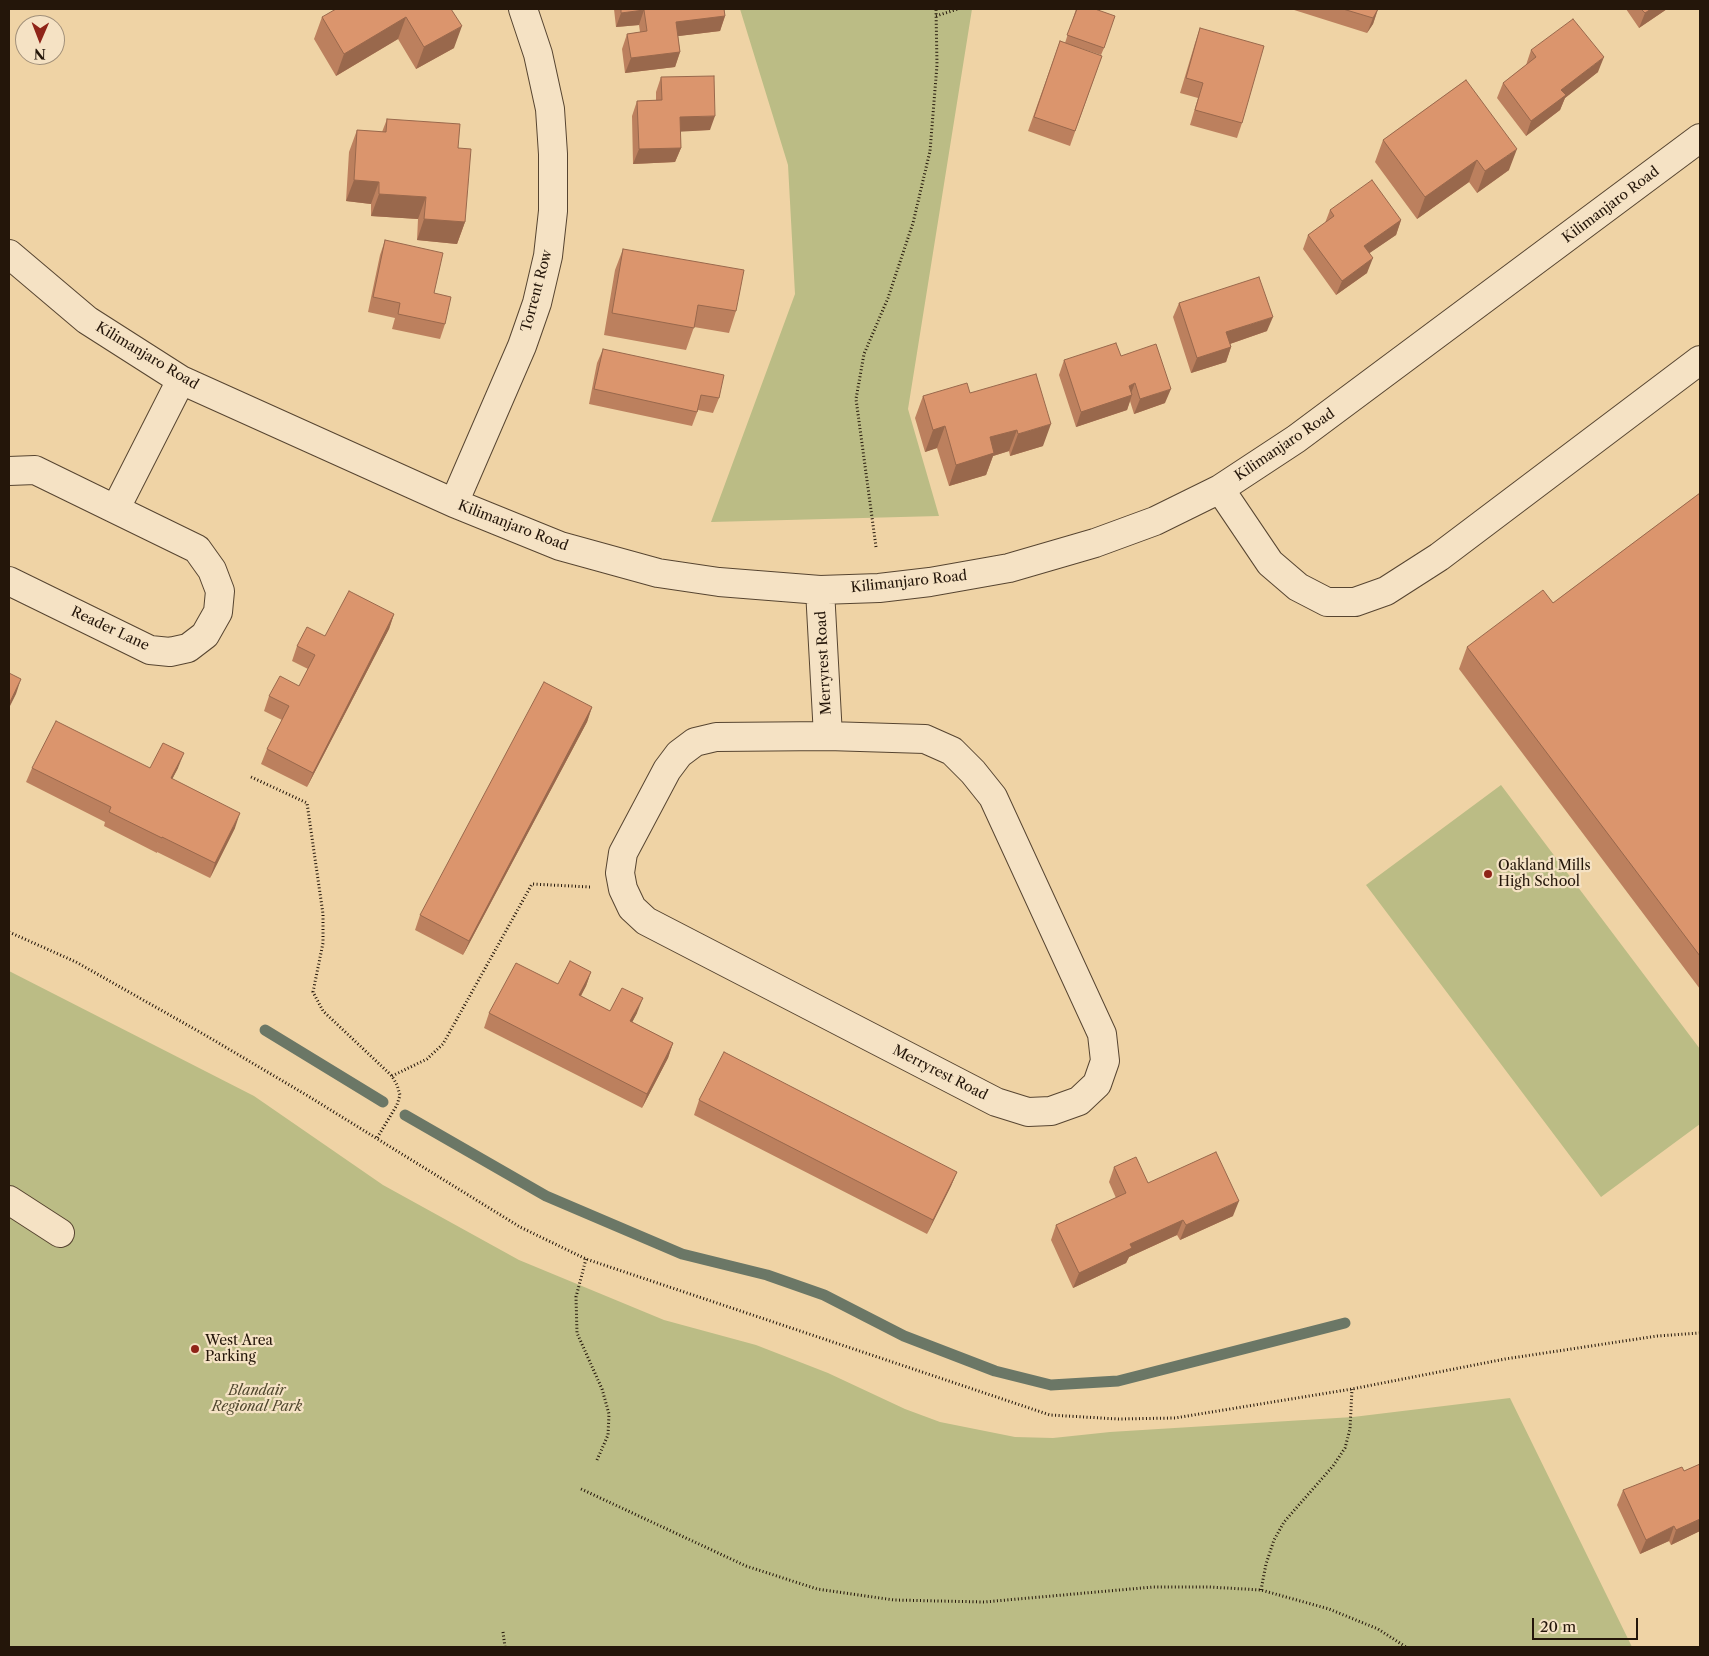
<!DOCTYPE html>
<style>
body{margin:0}
#map{position:relative;width:1709px;height:1656px;overflow:hidden;background:#efd3a5;font-family:"Libre Caslon Text",serif}
canvas{display:block}
.frame{position:absolute;inset:0;border:10px solid #24160a;pointer-events:none}
.north{position:absolute;left:15px;top:15px;width:50px;height:50px;box-sizing:border-box;background:#f5e2c4;border:1px solid #a1907a;border-radius:50%;rotate:181deg;font-size:14px;font-weight:700;line-height:20px;text-align:center;color:#24160a}
.north::after{content:'';display:block;margin:auto;width:18px;height:22px;background:#8f2418;clip-path:polygon(50% 0,100% 100%,50% 72%,0 100%)}
.scale{position:absolute;left:1532px;top:1618px;width:106px;height:22px;box-sizing:border-box;border:2px solid #24160a;border-top:0;padding-left:6px;font-size:15px;line-height:18px;white-space:nowrap;color:#24160a;-webkit-text-stroke:4px #f5e2c4;paint-order:stroke}
</style>
<div id="map">
<canvas width="1709" height="1656"></canvas>
<div class="frame"></div>
<div class="north">N</div>
<div class="scale">20 m</div>
</div>
<script>
const ctx = document.querySelector('canvas').getContext('2d');
ctx.lineJoin = 'round';
function fillPath(path, color) { ctx.fillStyle = color; ctx.fill(path, 'evenodd'); }
const shape = rows => new Path2D(rows.map(r => 'M' + r).join(''));
function strokePath(path, color, width, dash) { ctx.strokeStyle = color; ctx.lineWidth = width; ctx.lineCap = dash ? 'butt' : 'round'; ctx.setLineDash(dash || []); ctx.stroke(path); }
function label(font, color, halo, rows, align = 'center') {
  ctx.font = font + ' "Libre Caslon Text",serif'; ctx.lineWidth = 4.5; ctx.setLineDash([]); ctx.textBaseline = 'middle'; ctx.strokeStyle = halo; ctx.fillStyle = color; for (const [text, x, y, turn = 0] of rows) {
    ctx.save(); ctx.translate(x, y); ctx.rotate((+turn || 0) * Math.PI / 180); ctx.textAlign = isNaN(turn) ? turn : align; if (halo) ctx.strokeText(text, 0, 0); ctx.fillText(text, 0, 0); ctx.restore();
  }
}
fillPath(shape([
 [740,9,972,9,908,409,939,516,711,522,795,294,788,165],
 [1501,785,1700,1049,1700,1124,1601,1197,1366,885],
 [9,971,254,1096,383,1185,519,1260,664,1320,756,1345,828,1373,905,1409,940,1422,1015,1437,1053,1438,1110,1432,1353,1417,1510,1398,1632,1647,9,1647]
]), '#bbbc85');
strokePath(shape([
 [265,1030,383,1102],
 [405,1115,546,1196,682,1254,767,1275,824,1295,904,1336,995,1371,1051,1385,1118,1381,1345,1323]
]), '#6b7766', 11);
const minor = shape([
 [9,254,87,320,181,380,454,503,560,546,658,573,719,582,820,590,879,588,930,582,1009,568,1095,543,1155,521,1220,489,1296,439,1700,138],
 [9,471,35,470,197,549,212,570,220,591,218,612,205,635,188,648,170,652,150,650,9,581],
 [1220,489,1270,563,1298,587,1327,602,1355,602,1386,591,1439,557,1700,360],
 [454,503,522,346,537,303,548,256,553,211,553,154,550,109,538,54,523,9],
 [116,508,181,380],
 [820,590,828,736,716,737,695,742,679,754,667,770,623,853,620,873,623,889,632,908,646,921,996,1102,1028,1112,1051,1111,1079,1101,1097,1084,1105,1061,1102,1034,993,797,973,772,952,751,925,739,828,736],
 [9,1200,60,1233]
]);
strokePath(minor, '#574531', 30);
strokePath(shape([
 [936,16,958,9],
 [876,547,856,399,864,354,888,298,913,223,930,151,937,65,936,9],
 [251,777,307,803,323,914,323,943,313,992,323,1011,392,1076,397,1085,400,1095,397,1105,377,1138],
 [9,932,76,962,205,1035,308,1096,520,1227,586,1259,1050,1415,1118,1419,1175,1418,1352,1389,1505,1359,1657,1336,1700,1333],
 [392,1076,427,1059,443,1044,532,884,590,887],
 [586,1259,576,1297,577,1333,602,1389,609,1414,608,1435,597,1460],
 [581,1489,746,1566,817,1589,894,1600,984,1602,1153,1587,1209,1587,1261,1590,1329,1609,1378,1629,1406,1647],
 [1261,1590,1266,1564,1274,1540,1284,1522,1333,1466,1345,1448,1350,1429,1352,1389],
 [503,1632,505,1647]
]), '#24160a', 3, [1, 2.5]);
strokePath(minor, '#f5e2c4', 28);
fillPath(shape([
 [451,9,454,48,416,69,398,39,336,76,314,39,322,17],
 [614,9,724,9,725,16,720,31,678,36,680,52,675,67,625,73,622,49,627,34,640,32,639,25,616,27],
 [1076,9,1104,48,1101,55,1065,43],
 [1291,9,1378,9,1373,24,1367,33],
 [1626,9,1667,9,1639,28],
 [1200,28,1242,123,1237,138,1190,125,1198,98,1180,93,1195,43],
 [1060,41,1102,56,1070,146,1028,131],
 [1531,50,1598,72,1565,98,1560,110,1526,136,1497,98,1503,83,1526,65],
 [661,77,710,130,680,131,681,148,675,162,633,164,632,116,637,101,656,100,656,92],
 [1466,80,1509,170,1477,193,1469,182,1417,219,1375,162,1383,140],
 [387,119,458,148,465,222,457,244,417,240,418,219,371,216,371,204,346,201,349,152,357,130,382,132],
 [1330,210,1401,220,1396,235,1369,253,1367,273,1336,295,1303,249,1308,235,1325,223],
 [385,240,434,293,445,324,440,339,392,329,395,318,368,312,380,255],
 [623,249,736,311,729,333,694,327,686,350,604,335,615,270],
 [1179,303,1267,331,1230,344,1231,347,1226,362,1191,373,1173,317],
 [603,349,719,398,713,413,698,410,692,426,589,404,597,363],
 [1121,356,1165,403,1134,414,1130,401,1127,410,1076,427,1059,375,1064,360],
 [970,393,1043,446,1010,456,1009,451,993,456,986,475,949,486,937,448,925,452,915,418,923,396],
 [1700,493,1700,989,1459,669,1467,647,1553,603],
 [394,614,389,629,307,787,261,764,267,749,282,720,264,711,269,696,299,686,308,669,292,661,297,646,325,636],
 [592,707,587,722,463,955,415,930,420,915],
 [32,768,178,768,172,779,235,828,210,878,157,852,157,853,104,826,105,822,26,782],
 [591,972,586,986,581,996,610,1011,637,1013,632,1022,673,1043,668,1058,642,1108,484,1028,489,1013,558,984],
 [699,1100,957,1172,951,1186,927,1234,694,1115],
 [1114,1167,1148,1183,1233,1216,1180,1240,1177,1235,1129,1257,1126,1263,1073,1288,1051,1240,1056,1225,1116,1198,1109,1182],
 [1700,1464,1700,1532,1700,1531,1671,1545,1669,1541,1640,1554,1617,1505,1623,1490,1684,1471]
]), '#bc805e');
fillPath(shape([
 [1378,9,1373,24,1367,33,1373,18],
 [1651,9,1667,9,1639,28,1645,13],
 [644,10,639,25,616,27,621,13],
 [725,16,720,31,671,37,676,22],
 [406,17,398,39,336,76,344,54],
 [462,26,454,48,416,69,424,47],
 [680,52,675,67,625,73,631,58],
 [1604,57,1598,72,1565,98,1560,110,1526,136,1531,121,1561,90],
 [715,116,710,130,675,132,680,117],
 [681,148,675,162,633,164,639,149],
 [1517,149,1509,170,1477,193,1485,171],
 [1477,160,1469,182,1417,219,1425,197],
 [354,180,379,182,371,204,346,201],
 [379,194,426,197,418,219,371,216],
 [424,219,465,222,457,244,417,240],
 [1401,220,1396,235,1358,261,1364,246],
 [1373,258,1367,273,1336,295,1342,281],
 [1273,317,1267,331,1221,347,1226,332],
 [1231,347,1226,362,1191,373,1197,358],
 [1135,383,1130,396,1132,395,1127,410,1076,427,1081,412],
 [1171,389,1165,403,1134,414,1140,399],
 [1051,424,1043,446,1010,456,1018,434],
 [945,426,937,448,925,452,933,430],
 [1017,430,1009,451,993,456,986,475,949,486,956,465,990,437],
 [394,614,389,629,307,787,313,773],
 [21,679,16,694,9,708,9,704],
 [592,707,587,722,463,955,469,941],
 [184,753,178,768,165,793,171,778],
 [240,813,235,828,210,878,215,863],
 [591,972,586,986,573,1010,579,995],
 [643,998,637,1013,625,1036,630,1021],
 [673,1043,668,1058,642,1108,647,1094],
 [957,1172,951,1186,927,1234,933,1220],
 [1239,1201,1233,1216,1180,1240,1186,1225],
 [1183,1220,1177,1235,1129,1257,1126,1263,1073,1288,1079,1273,1130,1244],
 [1700,1519,1700,1531,1671,1545,1676,1530],
 [1674,1526,1669,1541,1640,1554,1646,1540]
]), '#99684c');
const building = shape([
 [336,9,451,9,462,26,424,47,406,17,344,54,322,17,336,9],
 [621,9,724,9,725,16,676,22,680,52,631,58,627,34,647,31,644,10,621,13,621,9],
 [1077,9,1095,9,1115,16,1104,48,1067,35,1077,9],
 [1343,9,1378,9,1373,18,1343,9],
 [1641,9,1651,9,1645,13,1641,9],
 [1573,19,1604,57,1561,90,1566,95,1531,121,1503,83,1536,57,1531,50,1573,19],
 [1200,28,1264,46,1242,123,1195,110,1203,83,1186,78,1200,28],
 [1060,41,1102,56,1075,131,1034,117,1060,41],
 [714,76,715,116,680,117,681,148,639,149,637,101,662,100,661,77,714,76],
 [1466,80,1517,149,1485,171,1477,160,1425,197,1383,140,1466,80],
 [387,119,460,124,458,148,471,149,465,222,424,219,426,197,379,194,379,182,354,180,357,130,386,132,387,119],
 [1372,180,1401,220,1364,246,1373,258,1342,281,1308,235,1334,216,1330,210,1372,180],
 [385,240,443,253,434,293,451,297,445,324,398,314,400,303,373,297,385,240],
 [623,249,744,270,736,311,698,305,694,328,612,313,623,249],
 [1259,277,1273,317,1226,332,1231,347,1197,358,1179,303,1259,277],
 [1116,343,1121,356,1156,344,1171,389,1140,399,1135,383,1129,386,1132,395,1081,412,1064,360,1116,343],
 [603,349,724,375,719,398,701,395,697,412,594,389,603,349],
 [1036,374,1051,424,1018,434,1017,430,990,437,994,453,956,465,945,426,933,430,923,396,967,383,970,393,1036,374],
 [1700,493,1700,956,1467,647,1543,590,1553,603,1700,493],
 [349,591,394,614,313,773,267,749,289,706,269,696,280,676,299,686,315,655,297,646,307,627,325,636,349,591],
 [9,673,21,679,9,704,9,673],
 [544,682,592,707,469,941,420,915,544,682],
 [56,721,150,768,163,743,184,753,171,778,240,813,215,863,162,837,162,838,109,812,111,807,32,768,56,721],
 [570,961,591,972,579,995,610,1011,622,988,643,998,630,1021,673,1043,647,1094,489,1013,516,963,558,984,570,961],
 [724,1052,957,1172,933,1220,699,1100,724,1052],
 [1216,1152,1239,1201,1186,1225,1183,1220,1130,1244,1132,1248,1079,1273,1056,1225,1126,1193,1114,1167,1136,1157,1148,1183,1216,1152],
 [1700,1464,1700,1519,1676,1530,1674,1526,1646,1540,1623,1490,1682,1467,1684,1471,1700,1464]
]);
fillPath(building, '#db956d');
strokePath(building, '#99684c', 1);
for (const [x, y, r, color] of [
 [1488,874,5,"#8f2418"],
 [195,1349,5,"#8f2418"]
]) { const dot = new Path2D(); dot.arc(x, y, r, 0, 2 * Math.PI); ctx.fillStyle = color; ctx.fill(dot); strokePath(dot, '#f5e2c4', 2); }
label('14px', '#24160a', '#f5e2c4', [
 ["Kilimanjaro Road",1611,205,-37],
 ["Torrent Row",537,291,-75],
 ["Kilimanjaro Road",147,356,31],
 ["Kilimanjaro Road",1285,445,-34],
 ["Kilimanjaro Road",513,526,21],
 ["Kilimanjaro Road",909,582,-6],
 ["Reader Lane",110,629,25],
 ["Merryrest Road",824,663,-93],
 ["Merryrest Road",940,1073,27]
]);
label('14px', '#24160a', '#f5e2c4', [
 ["Oakland Mills",1498,866],
 ["High School",1498,882],
 ["West Area",205,1341],
 ["Parking",205,1357]
], 'left');
label('italic 14px', '#51482f', '#f5e2c4', [
 ["Blandair",257,1391],
 ["Regional Park",257,1407]
]);
</script>
